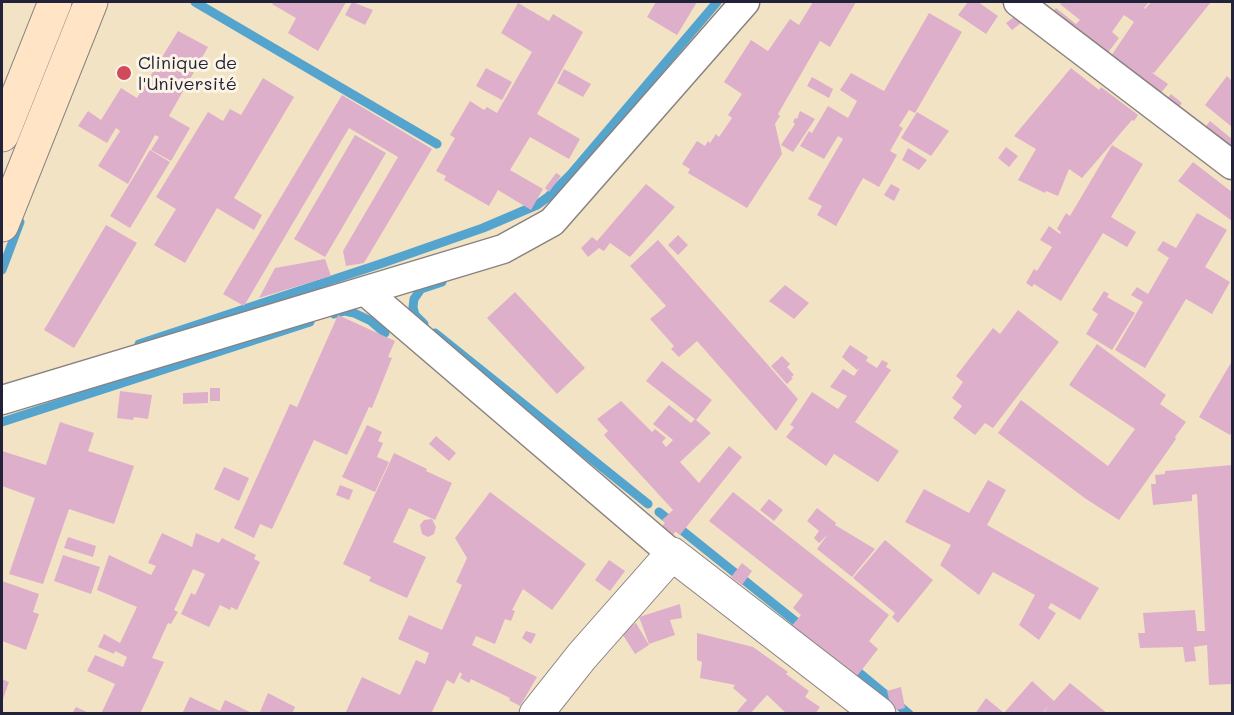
<!DOCTYPE html>
<meta charset="utf-8">
<style>
body{margin:0}
#map{position:relative;width:1234px;height:715px;overflow:hidden;background:#f2e3c5;font-family:Mali,sans-serif}
canvas{display:block}
.frame{position:absolute;inset:0;border:3px solid #22223b;pointer-events:none}
</style>
<div id="map">
<canvas width="1234" height="715"></canvas>
<div class="frame"></div>
</div>
<script>
const ctx = document.querySelector('canvas').getContext('2d');
ctx.lineJoin = 'round';
const shape = rows => new Path2D(rows.map(r => 'M' + r).join(''));
function strokePath(path, color, width, dash) { ctx.strokeStyle = color; ctx.lineWidth = width; ctx.lineCap = dash ? 'butt' : 'round'; ctx.setLineDash(dash || []); ctx.stroke(path); }
function fillPath(path, color) { ctx.fillStyle = color; ctx.fill(path, 'evenodd'); }
function label(font, color, halo, rows, align = 'center') {
  ctx.font = font + ' Mali,sans-serif'; ctx.lineWidth = 6; ctx.setLineDash([]); ctx.textBaseline = 'middle'; ctx.strokeStyle = halo; ctx.fillStyle = color; for (const [text, x, y, turn = 0] of rows) {
    ctx.save(); ctx.translate(x, y); ctx.rotate((+turn || 0) * Math.PI / 180); ctx.textAlign = isNaN(turn) ? turn : align; if (halo) ctx.strokeText(text, 0, 0); ctx.fillText(text, 0, 0); ctx.restore();
  }
}
strokePath(shape([
 [195,2,437,144],
 [2,270,20,222],
 [334,314,345,311,354,313,371,321,385,333],
 [424,324,415,315,413,307,414,299,421,289,442,282],
 [435,333,648,504],
 [139,344,383,263,483,228,537,205,548,197,571,174,717,2],
 [2,422,310,322],
 [659,512,805,629],
 [851,666,909,714]
]), '#54a4ce', 9);
fillPath(shape([
 [274,2,346,2,318,51,288,33,296,18,272,4],
 [352,2,373,10,365,25,345,15],
 [656,2,697,2,677,35,647,17],
 [813,2,856,2,830,47,820,41,778,114,780,116,775,124,782,154,747,208,688,173,690,169,682,164,697,141,705,146,708,141,710,143,716,134,719,137,732,118,728,115,742,94,724,82,751,40,768,51,790,19,799,25],
 [968,2,978,2,998,16,986,34,958,15],
 [1062,2,1149,2,1144,8,1145,9,1151,2,1211,2,1154,73,1151,72,1168,84,1161,93,1111,56,1134,22,1124,15,1112,32,1119,38,1107,54,1050,15,1056,8,1076,24,1080,20,1060,4],
 [518,3,549,21,553,14,583,32,537,114,580,139,569,159,530,137,510,170,543,189,531,210,498,190,489,206,444,180,446,176,436,171,455,138,450,135,470,101,484,110,487,107,497,113,532,52,501,33],
 [929,13,962,32,915,113,909,110,899,126,903,128,890,151,897,155,879,187,863,178,836,226,817,215,822,206,808,199,843,139,838,136,824,159,800,146,809,131,812,133,828,106,848,118,857,101,840,90,851,73,884,91],
 [1015,16,1021,23,1012,30,1006,23],
 [178,31,208,47,169,116,190,128,171,161,151,150,159,137,155,135,128,184,98,166,120,131,116,128,107,143,78,126,88,111,101,120,121,88,137,98],
 [486,68,512,82,502,100,476,86],
 [1071,68,1099,90,1101,87,1138,115,1134,121,1132,120,1082,178,1069,169,1058,196,1046,191,1045,193,1018,180,1036,149,1014,136],
 [564,69,591,84,583,97,557,83],
 [1227,76,1232,81,1232,127,1205,105],
 [812,77,833,89,829,98,807,86],
 [263,78,294,97,234,198,262,215,254,230,217,208,185,263,154,245,176,209,156,197,208,112,223,121,230,109,241,115],
 [1171,94,1182,103,1177,109,1165,101],
 [342,95,432,149,364,263,346,266,343,251,398,157,349,128,244,306,223,294],
 [800,111,815,119,793,152,781,145,795,124,793,122,795,118,797,119],
 [917,112,949,131,931,156,901,138],
 [1210,121,1232,139,1232,154,1203,130],
 [355,135,386,153,325,257,294,239],
 [1112,145,1143,164,1111,217,1136,232,1127,247,1103,233,1061,301,1034,284,1032,287,1026,283,1034,269,1037,271,1052,247,1040,240,1049,226,1060,234,1061,232,1057,229,1066,213,1070,216],
 [1006,147,1018,156,1009,167,998,158],
 [908,148,927,160,919,170,902,160],
 [150,150,170,162,130,228,110,216],
 [1193,162,1232,192,1232,221,1178,181],
 [556,173,561,176,549,192,545,188],
 [646,184,675,207,630,257,610,243,604,251,599,248,588,257,581,248,592,237,597,241],
 [891,184,900,189,894,201,884,195],
 [1197,213,1227,230,1205,267,1230,282,1212,314,1186,299,1145,368,1115,350,1143,302,1131,295,1137,287,1148,294,1169,258,1157,250,1163,241,1176,248],
 [106,225,137,243,74,348,44,330],
 [678,235,688,245,678,255,668,245],
 [658,240,798,399,776,431,697,341,679,357,671,349,674,346,650,319,666,306,630,266],
 [325,259,331,276,259,298,275,268],
 [785,285,809,303,794,319,769,301],
 [1104,291,1109,294,1107,297,1135,313,1112,350,1086,334,1098,314,1092,310],
 [515,292,585,368,557,394,487,318],
 [1018,310,1059,342,993,428,985,423,975,435,953,418,962,406,952,398,963,382,956,376,993,328,1000,334],
 [338,315,395,341,388,357,392,358,372,408,369,407,347,455,314,440,272,529,260,524,254,538,234,528,290,404,297,407],
 [1097,344,1166,395,1160,404,1186,422,1175,437,1176,439,1119,520,1086,499,998,433,1021,400,1108,466,1135,429,1069,385],
 [850,345,868,357,866,361,877,368,882,360,888,363,886,367,891,370,855,422,899,451,878,482,834,454,826,466,786,437,794,427,790,425,812,392,838,409,847,396,830,387,843,369,854,376,860,367,857,370,842,357],
 [782,356,790,364,787,367,794,375,791,377,793,378,787,384,771,366],
 [662,361,712,400,696,420,711,433,680,462,699,483,729,446,742,457,680,535,676,531,669,540,658,531,665,523,662,520,673,510,604,435,608,431,597,419,621,401,652,432,655,429,666,438,662,442,666,447,673,440,653,424,669,405,691,423,695,419,646,381],
 [1232,361,1232,431,1230,435,1199,417],
 [210,388,220,388,220,401,210,401],
 [120,391,152,395,148,419,134,417,133,420,117,418],
 [208,392,208,403,183,404,183,393],
 [60,422,94,433,88,451,134,466,114,524,69,509,43,584,9,574,35,498,2,486,2,451,46,465],
 [367,425,382,432,378,441,383,443,377,457,389,462,375,492,342,477],
 [436,436,456,453,449,461,429,444],
 [394,453,427,469,426,471,452,483,435,520,409,508,393,542,426,557,407,598,369,581,371,577,343,564],
 [1232,465,1232,684,1209,685,1207,645,1194,647,1196,661,1185,662,1183,647,1140,648,1138,633,1145,633,1143,613,1195,610,1197,631,1205,631,1197,494,1192,495,1192,501,1153,505,1151,484,1156,484,1155,475,1165,474,1165,471],
 [224,467,249,478,239,501,214,489],
 [988,480,1006,490,987,525,1099,588,1080,620,1051,603,1048,608,1056,613,1039,640,1019,625,1035,595,993,572,979,595,940,565,951,545,905,522,924,489,969,513],
 [340,485,353,490,349,500,336,495],
 [490,492,586,564,552,610,523,589,512,610,515,611,511,621,505,619,495,644,476,636,472,645,537,677,520,706,509,700,510,698,471,679,469,683,460,678,462,674,460,672,454,684,447,680,431,714,345,714,362,677,400,695,416,660,425,664,429,653,398,639,409,615,442,630,462,585,456,582,467,558,455,538],
 [733,492,889,615,869,641,878,649,854,680,789,629,801,615,793,608,803,595,709,521],
 [769,499,783,510,774,521,760,510],
 [817,508,836,523,835,525,875,549,852,577,817,549,828,534,819,543,814,538,819,531,807,521],
 [432,519,436,527,434,534,428,537,422,534,420,525,424,520],
 [162,533,192,547,196,533,219,543,222,538,256,555,254,559,260,562,237,610,231,607,230,610,220,605,209,627,181,614,191,593,195,595,205,574,193,569,174,610,178,612,171,624,168,623,152,658,164,662,140,714,101,714,115,684,87,671,95,655,123,667,127,657,115,651,114,654,98,647,104,634,120,643,137,607,97,590,109,555,151,575,156,566,148,563],
 [68,537,96,546,93,557,64,548],
 [885,540,933,580,898,623,892,617,895,613,853,578],
 [63,555,100,567,91,594,54,581],
 [609,560,625,571,610,591,595,580],
 [742,563,752,571,742,585,731,577],
 [2,581,39,594,33,612,39,614,26,650,2,641],
 [680,604,682,618,670,620,675,635,649,644,639,617],
 [636,623,649,645,635,654,621,632],
 [526,631,536,634,531,644,522,638],
 [697,633,753,647,788,672,786,674,809,691,805,697,820,707,815,714,787,714,767,695,750,714,735,714,747,700,733,688,735,685,700,678,702,662,697,660],
 [2,679,9,682,2,702],
 [1032,681,1054,701,1070,683,1108,714,1043,714,1049,705,1042,714,975,714,986,698,1004,713],
 [901,687,905,708,892,711,887,691],
 [268,693,295,707,292,714,259,714],
 [190,697,220,711,225,700,254,714,182,714],
 [76,707,91,714,72,714]
]), '#deafca');
const minor = shape([
 [1018,2,1232,165],
 [365,291,672,554],
 [2,400,503,249,552,222,745,2]
]);
const tertiary = shape([
 [536,714,582,656,672,554,879,714]
]);
const secondary = shape([
 [2,135,55,2],
 [2,225,91,2]
]);
strokePath(minor, '#8a8280', 31);
strokePath(tertiary, '#8a8280', 35);
strokePath(secondary, '#8a8280', 35);
strokePath(minor, '#fff', 28);
strokePath(tertiary, '#fff', 33);
strokePath(secondary, '#ffe4c6', 33);
for (const [x, y, r, color] of [
 [124,73,8,"#d1495b"]
]) { const dot = new Path2D(); dot.arc(x, y, r, 0, 2 * Math.PI); ctx.fillStyle = color; ctx.fill(dot); strokePath(dot, '#fcf5e5', 2); }
label('18px', '#22223b', '#fcf5e5', [
 ["Clinique de",138,63],
 ["l'Université",138,84]
], 'left');
</script>
